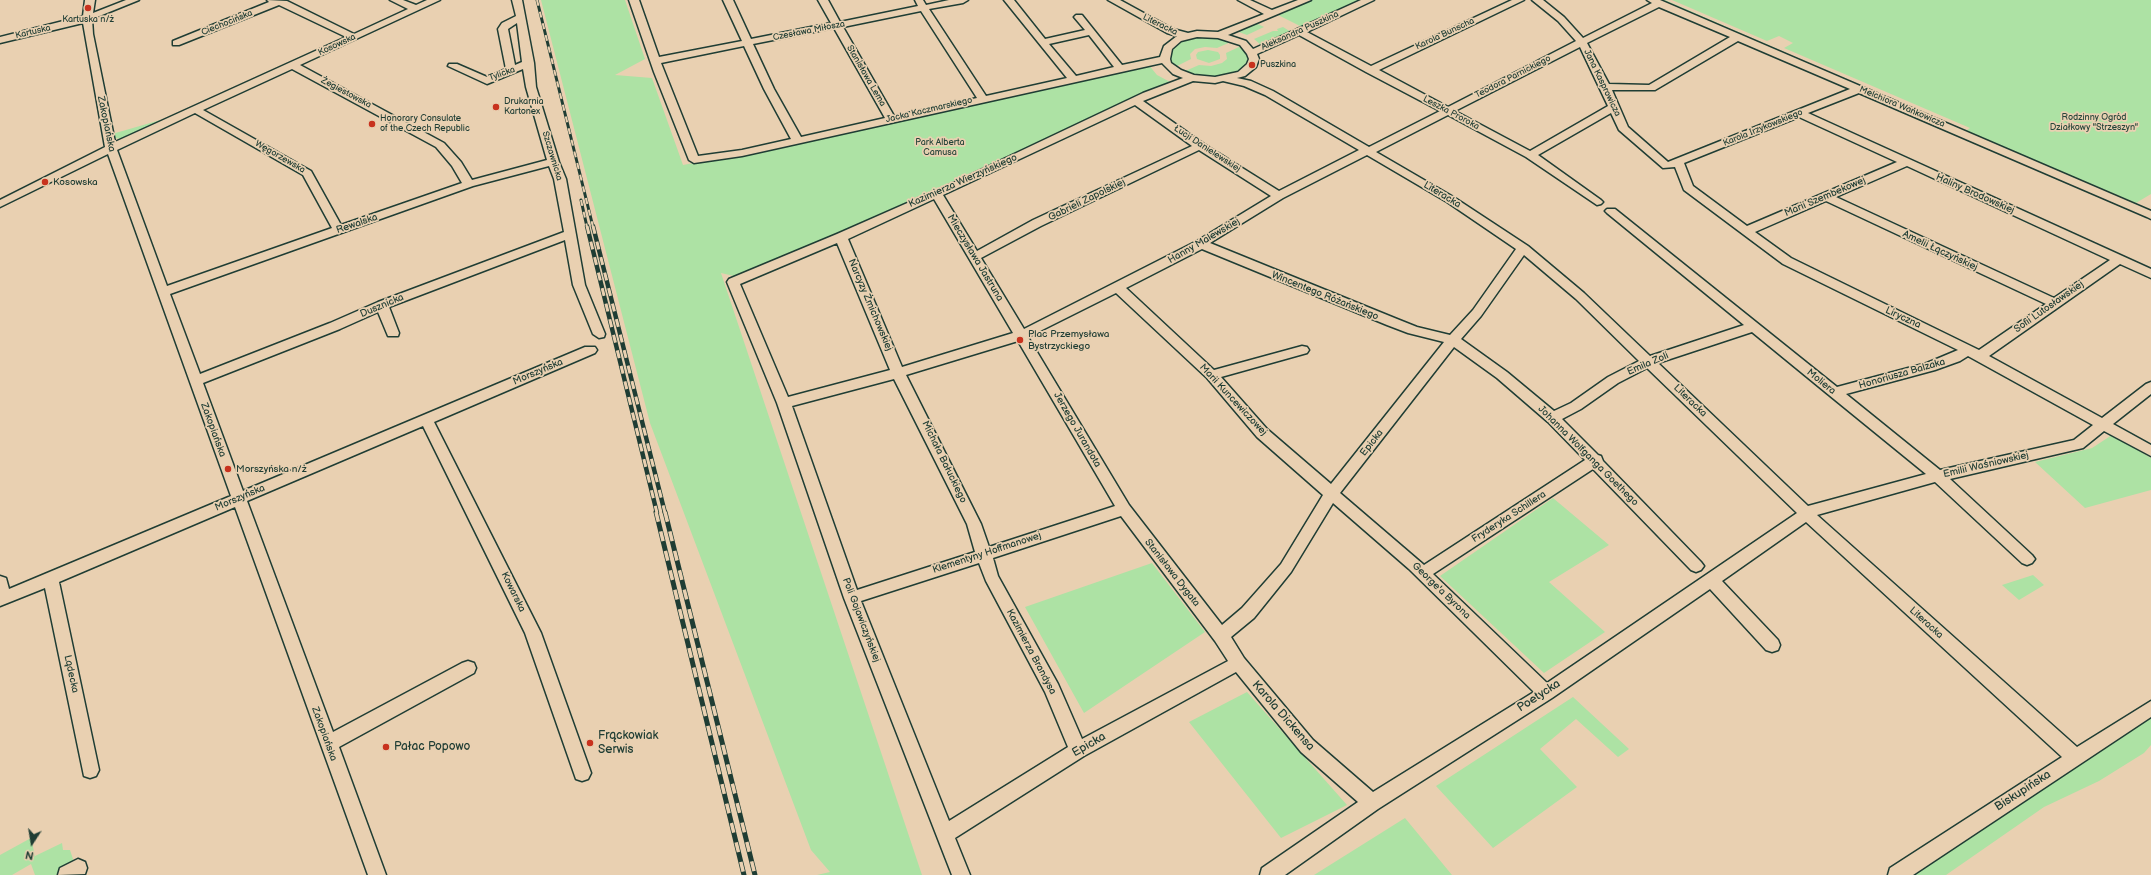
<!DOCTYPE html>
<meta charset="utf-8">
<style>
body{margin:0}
#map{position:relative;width:2151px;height:875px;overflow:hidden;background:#e9d0b1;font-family:"Balsamiq Sans",sans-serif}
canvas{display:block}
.north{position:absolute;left:12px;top:823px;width:40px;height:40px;-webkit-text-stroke:3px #e9d0b1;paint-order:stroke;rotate:192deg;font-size:11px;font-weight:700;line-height:16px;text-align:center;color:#1f3d34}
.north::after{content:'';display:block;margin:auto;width:14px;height:18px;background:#1f3d34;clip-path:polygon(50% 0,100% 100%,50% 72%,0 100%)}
</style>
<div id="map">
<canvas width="2151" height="875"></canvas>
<div class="north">N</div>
</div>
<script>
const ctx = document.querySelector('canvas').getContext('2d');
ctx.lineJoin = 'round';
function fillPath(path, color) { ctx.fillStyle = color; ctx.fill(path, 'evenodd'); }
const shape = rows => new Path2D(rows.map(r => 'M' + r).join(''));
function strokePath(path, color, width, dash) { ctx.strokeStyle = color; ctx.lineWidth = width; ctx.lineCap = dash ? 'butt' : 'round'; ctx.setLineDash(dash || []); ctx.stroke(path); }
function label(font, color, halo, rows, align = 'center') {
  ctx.font = font + ' "Balsamiq Sans",sans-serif'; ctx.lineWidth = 3.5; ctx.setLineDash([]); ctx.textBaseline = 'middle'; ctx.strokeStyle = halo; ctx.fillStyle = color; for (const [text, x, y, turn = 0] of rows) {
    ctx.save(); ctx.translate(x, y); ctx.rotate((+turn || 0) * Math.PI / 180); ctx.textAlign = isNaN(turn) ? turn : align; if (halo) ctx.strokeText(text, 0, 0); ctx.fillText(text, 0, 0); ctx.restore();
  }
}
fillPath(shape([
 [541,0,625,0,645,59,615,75,652,78,683,165,764,150,1148,64,1157,75,1172,83,837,235,738,277,721,273,922,875,817,875,830,872,811,850,650,423],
 [1309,0,1364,0,1302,27,1278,15],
 [1656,0,1665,0,1876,92,1874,93],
 [1672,0,2151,0,2151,194,2136,203,1966,131,1970,128,1784,48,1793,43,1779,36,1767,41],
 [1256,23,1264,27,1247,35,1236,31],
 [1283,27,1291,32,1261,45,1254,39,1273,31,1278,31,1277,29],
 [1213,36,1233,41,1217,48,1205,47,1195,49,1190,54,1191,59,1175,67,1169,61,1168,52,1181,40,1194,37],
 [1241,46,1249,57,1248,61,1238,72,1217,77,1197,76,1183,72,1199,65,1211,66,1222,63,1227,59,1226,53],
 [1208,50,1218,52,1220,55,1220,59,1209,63,1197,59,1196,55,1198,52],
 [178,115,124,139,113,138,112,134],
 [2112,435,2151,458,2151,490,2085,508,2035,462,2092,448],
 [1553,498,1609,545,1549,582,1605,632,1544,673,1440,576],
 [1152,563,1205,632,1084,713,1025,607],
 [2033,575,2044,585,2019,600,2002,585],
 [1247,692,1347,805,1281,838,1189,722],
 [1573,697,1629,749,1618,757,1576,719,1540,749,1577,787,1493,848,1436,786],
 [2151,718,2151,745,2144,753,2099,781,2044,807,1946,875,1909,875],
 [1405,818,1452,875,1314,875],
 [31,838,35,856,62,843,63,850,70,850,75,865,56,875,35,875,31,864,12,875,0,875,0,855]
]), '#ade2a4');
const minor = shape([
 [85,0,95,0,93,13,126,0,139,0,92,19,93,34,115,142,346,37,279,5,179,45,173,45,173,41,269,2,267,0,287,1,354,34,408,9,390,0,403,0,416,5,427,0,440,0,300,65,444,143,461,162,472,180,547,160,526,87,523,69,487,84,448,66,449,64,457,64,487,77,506,69,498,29,502,23,516,16,512,0,522,0,534,63,536,87,559,162,566,179,585,285,605,334,604,337,599,338,593,334,573,285,565,240,389,307,399,333,398,336,388,336,378,312,340,329,203,383,243,491,585,347,595,347,597,350,595,353,434,422,541,633,591,773,588,779,582,781,576,779,525,633,423,426,247,501,333,732,462,663,468,661,474,663,476,668,474,673,339,747,386,875,368,875,235,507,59,582,99,770,96,776,90,778,84,776,45,588,0,606,0,576,6,578,9,589,231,496,108,154,0,207,0,200,105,147,83,23,0,43,0,37,83,16,85,0],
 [517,23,522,62,515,65,508,29,517,23],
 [292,69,436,147,452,166,462,183,341,225,311,171,203,110,292,69],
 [195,113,303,175,332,228,167,286,117,150,195,113],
 [549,166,554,179,564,232,378,302,330,323,200,374,170,294,473,186,549,166],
 [629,0,639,0,659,57,742,41,723,0,733,0,751,39,831,23,818,0,828,0,840,22,918,6,915,0,923,0,926,5,949,0,968,0,963,3,929,9,986,96,1067,78,1004,0,1014,0,1045,39,1085,30,1074,17,1076,15,1082,15,1122,65,1160,57,1164,46,1177,36,1167,33,1108,0,1120,0,1173,29,1188,33,1197,31,1218,32,1264,14,1238,0,1250,0,1272,10,1298,0,1311,0,1228,35,1246,41,1253,49,1361,0,1374,0,1307,32,1371,66,1512,0,1524,0,1379,70,1448,107,1576,41,1558,21,1532,0,1543,0,1564,17,1583,38,1652,3,1647,0,1660,0,2151,211,2151,219,2147,217,1859,93,1808,113,2151,269,2151,278,2120,264,1989,356,2102,418,2146,384,2151,382,2151,394,2113,424,2151,445,2151,456,2104,431,2083,448,1950,479,2032,555,2035,559,2032,563,2027,565,2022,563,1935,482,1817,515,2077,747,2151,701,2151,717,1913,875,1888,875,1890,868,2062,757,1806,522,1722,581,1778,640,1780,645,1778,650,1772,652,1766,650,1710,589,1552,698,1378,809,1285,875,1260,875,1262,868,1358,802,1301,752,1236,672,1084,756,955,838,970,875,952,875,844,598,777,403,727,282,729,279,837,234,955,182,1143,93,1183,78,1173,74,1162,63,742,156,694,163,689,160,654,72,629,0],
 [1659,7,1730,37,1649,85,1609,84,1587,43,1659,7],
 [921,11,977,98,894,116,843,27,921,11],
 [834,28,885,118,801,137,774,89,753,44,834,28],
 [1089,35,1114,67,1076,76,1049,44,1089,35],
 [1299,35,1366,72,1440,111,1369,147,1273,91,1251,81,1237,78,1245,76,1256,67,1259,59,1257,54,1299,35],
 [1197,37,1218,38,1240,45,1247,54,1249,59,1247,64,1238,72,1215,77,1194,75,1181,70,1171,63,1170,59,1172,49,1181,41,1197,37],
 [1738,41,1850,89,1668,162,1628,127,1612,90,1655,90,1738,41],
 [744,46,764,89,791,139,742,150,698,156,661,63,744,46],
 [1580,47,1608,106,1530,151,1455,111,1580,47],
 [1193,81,1215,83,1223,81,1244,86,1265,95,1359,150,1279,191,1204,144,1143,101,1193,81],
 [1135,105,1192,146,1033,220,977,251,943,195,1135,105],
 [1611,113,1619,130,1663,168,1675,167,1684,190,1783,264,1958,350,1927,363,1837,387,1615,209,1607,209,1605,211,1607,213,1744,325,1650,356,1584,293,1528,246,1455,198,1376,152,1448,115,1526,157,1597,205,1601,204,1603,202,1601,200,1538,155,1611,113],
 [1799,117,1897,162,1747,226,1693,186,1684,163,1799,117],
 [1199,150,1271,196,1197,241,1024,329,981,258,1041,226,1199,150],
 [1367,155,1447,202,1516,249,1473,310,1450,335,1417,327,1397,319,1210,243,1283,198,1367,155],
 [1907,166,2110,260,2054,298,1836,197,1907,166],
 [934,199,1013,333,902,367,848,239,934,199],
 [1826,201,2046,304,1979,350,1791,258,1755,232,1826,201],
 [837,243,890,370,788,397,740,284,837,243],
 [1202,249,1387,325,1408,333,1444,342,1331,484,1267,429,1221,377,1307,353,1309,350,1307,347,1302,346,1214,370,1126,288,1202,249],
 [1524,255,1576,299,1639,361,1608,377,1571,403,1554,411,1507,372,1461,339,1481,316,1524,255],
 [1116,293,1207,378,1257,437,1323,495,1281,564,1242,608,1222,625,1129,505,1028,337,1116,293],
 [1752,332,1829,395,1926,474,1808,506,1658,363,1752,332],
 [1018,341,1115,506,989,547,981,524,906,375,1018,341],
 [1454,347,1497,378,1548,422,1585,460,1424,565,1340,493,1454,347],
 [1968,356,2093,425,2074,440,1940,470,1846,394,1935,370,1960,361,1968,356],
 [1647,368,1797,513,1547,683,1433,574,1593,469,1691,570,1696,572,1701,570,1704,566,1701,562,1603,461,1601,456,1598,455,1562,419,1581,409,1618,383,1647,368],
 [894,379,967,524,975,552,857,590,792,406,894,379],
 [1333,503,1409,569,1534,692,1373,792,1313,740,1244,658,1231,637,1254,618,1291,572,1333,503],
 [1121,516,1215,641,1228,661,1082,739,1058,684,998,576,993,558,1121,516],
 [979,563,986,581,1045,692,1068,747,949,821,861,601,979,563],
 [78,859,85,862,87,868,85,874,58,875,60,868,78,859]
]);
strokePath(minor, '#1f3d34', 3);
fillPath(minor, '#e9d0b1');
const railFar2 = shape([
 [537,0,593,227],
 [581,200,587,227]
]);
const railFar1 = shape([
 [587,226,657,513],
 [593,226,665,513]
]);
const rail = shape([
 [656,512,744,875],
 [665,512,755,875]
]);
strokePath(railFar2, '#1f3d34', 3);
strokePath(railFar1, '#1f3d34', 4.5);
strokePath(rail, '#1f3d34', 5);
strokePath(railFar2, '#e9d0b1', 2, [6]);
strokePath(railFar1, '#e9d0b1', 3, [8]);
strokePath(rail, '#e9d0b1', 3.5, [10]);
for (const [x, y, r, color] of [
 [88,8,4,"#c8321e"],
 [1252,65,4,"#c8321e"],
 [496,107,4,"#c8321e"],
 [372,124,4,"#c8321e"],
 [45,182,4,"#c8321e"],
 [1020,340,4,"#c8321e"],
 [228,469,4,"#c8321e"],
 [590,743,4,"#c8321e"],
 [386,747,4,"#c8321e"]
]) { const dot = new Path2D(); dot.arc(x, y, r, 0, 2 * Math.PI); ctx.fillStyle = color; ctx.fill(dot); strokePath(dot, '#e9d0b1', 1.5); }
label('9px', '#1f3d34', '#e9d0b1', [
 ["Kartuska n/ż",88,20,"center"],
 ["Puszkina",1260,65],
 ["Drukarnia",504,102],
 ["Kartonex",504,112],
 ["Honorary Consulate",380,119],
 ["of the Czech Republic",380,129]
], 'left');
label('9px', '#1f3d34', '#e9d0b1', [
 ["Ciechocińska",227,23,-22],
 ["Literacka",1160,25,26],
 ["Czesława Miłosza",809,31,-11],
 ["Aleksandra Puszkina",1300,31,-24],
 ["Kartuska",33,32,-13],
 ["Karola Bunscha",1445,34,-25],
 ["Kosowska",337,45,-25],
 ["Tylicka",502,74,-20],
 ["Stanisława Lema",866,76,60],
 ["Teodora Parnickiego",1513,77,-27],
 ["Jana Kasprowicza",1602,83,64],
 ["Żegiestowska",346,93,28],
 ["Melchiora Wańkowicza",1902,107,23],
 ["Jacka Kaczmarskiego",929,110,-13],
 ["Leszka Proroka",1451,113,28],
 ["Karola Irzykowskiego",1763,128,-22],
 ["Łucji Danielewskiej",1207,149,33],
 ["Szczawnicka",552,156,73],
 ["Węgorzewska",280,157,30]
]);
label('9px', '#26453a', '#e9d0b1', [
 ["Rodzinny Ogród",2094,118],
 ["Działkowy \"Strzeszyn\"",2094,128],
 ["Park Alberta",940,143],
 ["Camusa",940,153]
]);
label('10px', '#1f3d34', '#e9d0b1', [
 ["Zakopiańska",106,124,78],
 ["Kazimierza Wierzyńskiego",963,181,-24],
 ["Haliny Brodowskiej",1975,194,24],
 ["Literacka",1442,195,31],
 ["Marii Szembekowej",1825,197,-23],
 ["Gabrieli Zapolskiej",1087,200,-26],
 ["Rewalska",357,224,-19],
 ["Hanny Malewskiej",1204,241,-30],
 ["Amelii Łączyńskiej",1940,251,25],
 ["Mieczysława Jastruna",975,258,59],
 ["Wincentego Różańskiego",1325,296,22],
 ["Narcyzy Żmichowskiej",870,305,67],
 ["Dusznicka",382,306,-23],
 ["Sofii Lutosławskiej",2049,307,-35],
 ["Liryczna",1903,318,25],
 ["Emila Zoli",1648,364,-23],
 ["Morszyńska",538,372,-23],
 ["Honoriusza Balzaka",1902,374,-16],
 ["Moliera",1821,382,39],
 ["Marii Kuncewiczowej",1233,400,47],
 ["Literacka",1690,401,44],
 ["Zakopiańska",213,430,70],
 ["Jerzego Jurandota",1077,430,60],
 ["Epicka",1372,443,-52],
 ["Johanna Wolfganga Goethego",1588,456,45],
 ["Michała Bałuckiego",944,462,64],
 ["Emilii Waśniowskiej",1986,465,-13],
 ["Morszyńska",240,498,-23],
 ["Fryderyka Schillera",1509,517,-33],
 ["Klementyny Hoffmanowej",987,553,-18],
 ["Stanisława Dygata",1172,573,52],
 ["George'a Byrona",1441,591,44],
 ["Kowarska",513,592,64],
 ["Poli Gojawiczyńskiej",861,620,69],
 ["Literacka",1926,623,42],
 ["Kazimierza Brandysa",1031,652,62],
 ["Lądecka",71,674,78],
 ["Zakopiańska",324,734,70]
]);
label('10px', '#1f3d34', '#e9d0b1', [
 ["Kosowska",53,182],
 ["Plac Przemysława",1028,334],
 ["Bystrzyckiego",1028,346],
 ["Morszyńska n/ż",236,469]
], 'left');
label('12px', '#1f3d34', '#e9d0b1', [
 ["Poetycka",1539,696,-33],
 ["Karola Dickensa",1283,716,49],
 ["Epicka",1089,745,-30],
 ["Biskupińska",2023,791,-33]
]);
label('12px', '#1f3d34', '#e9d0b1', [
 ["Frąckowiak",598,736],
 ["Serwis",598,750],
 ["Pałac Popowo",394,747]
], 'left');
</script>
